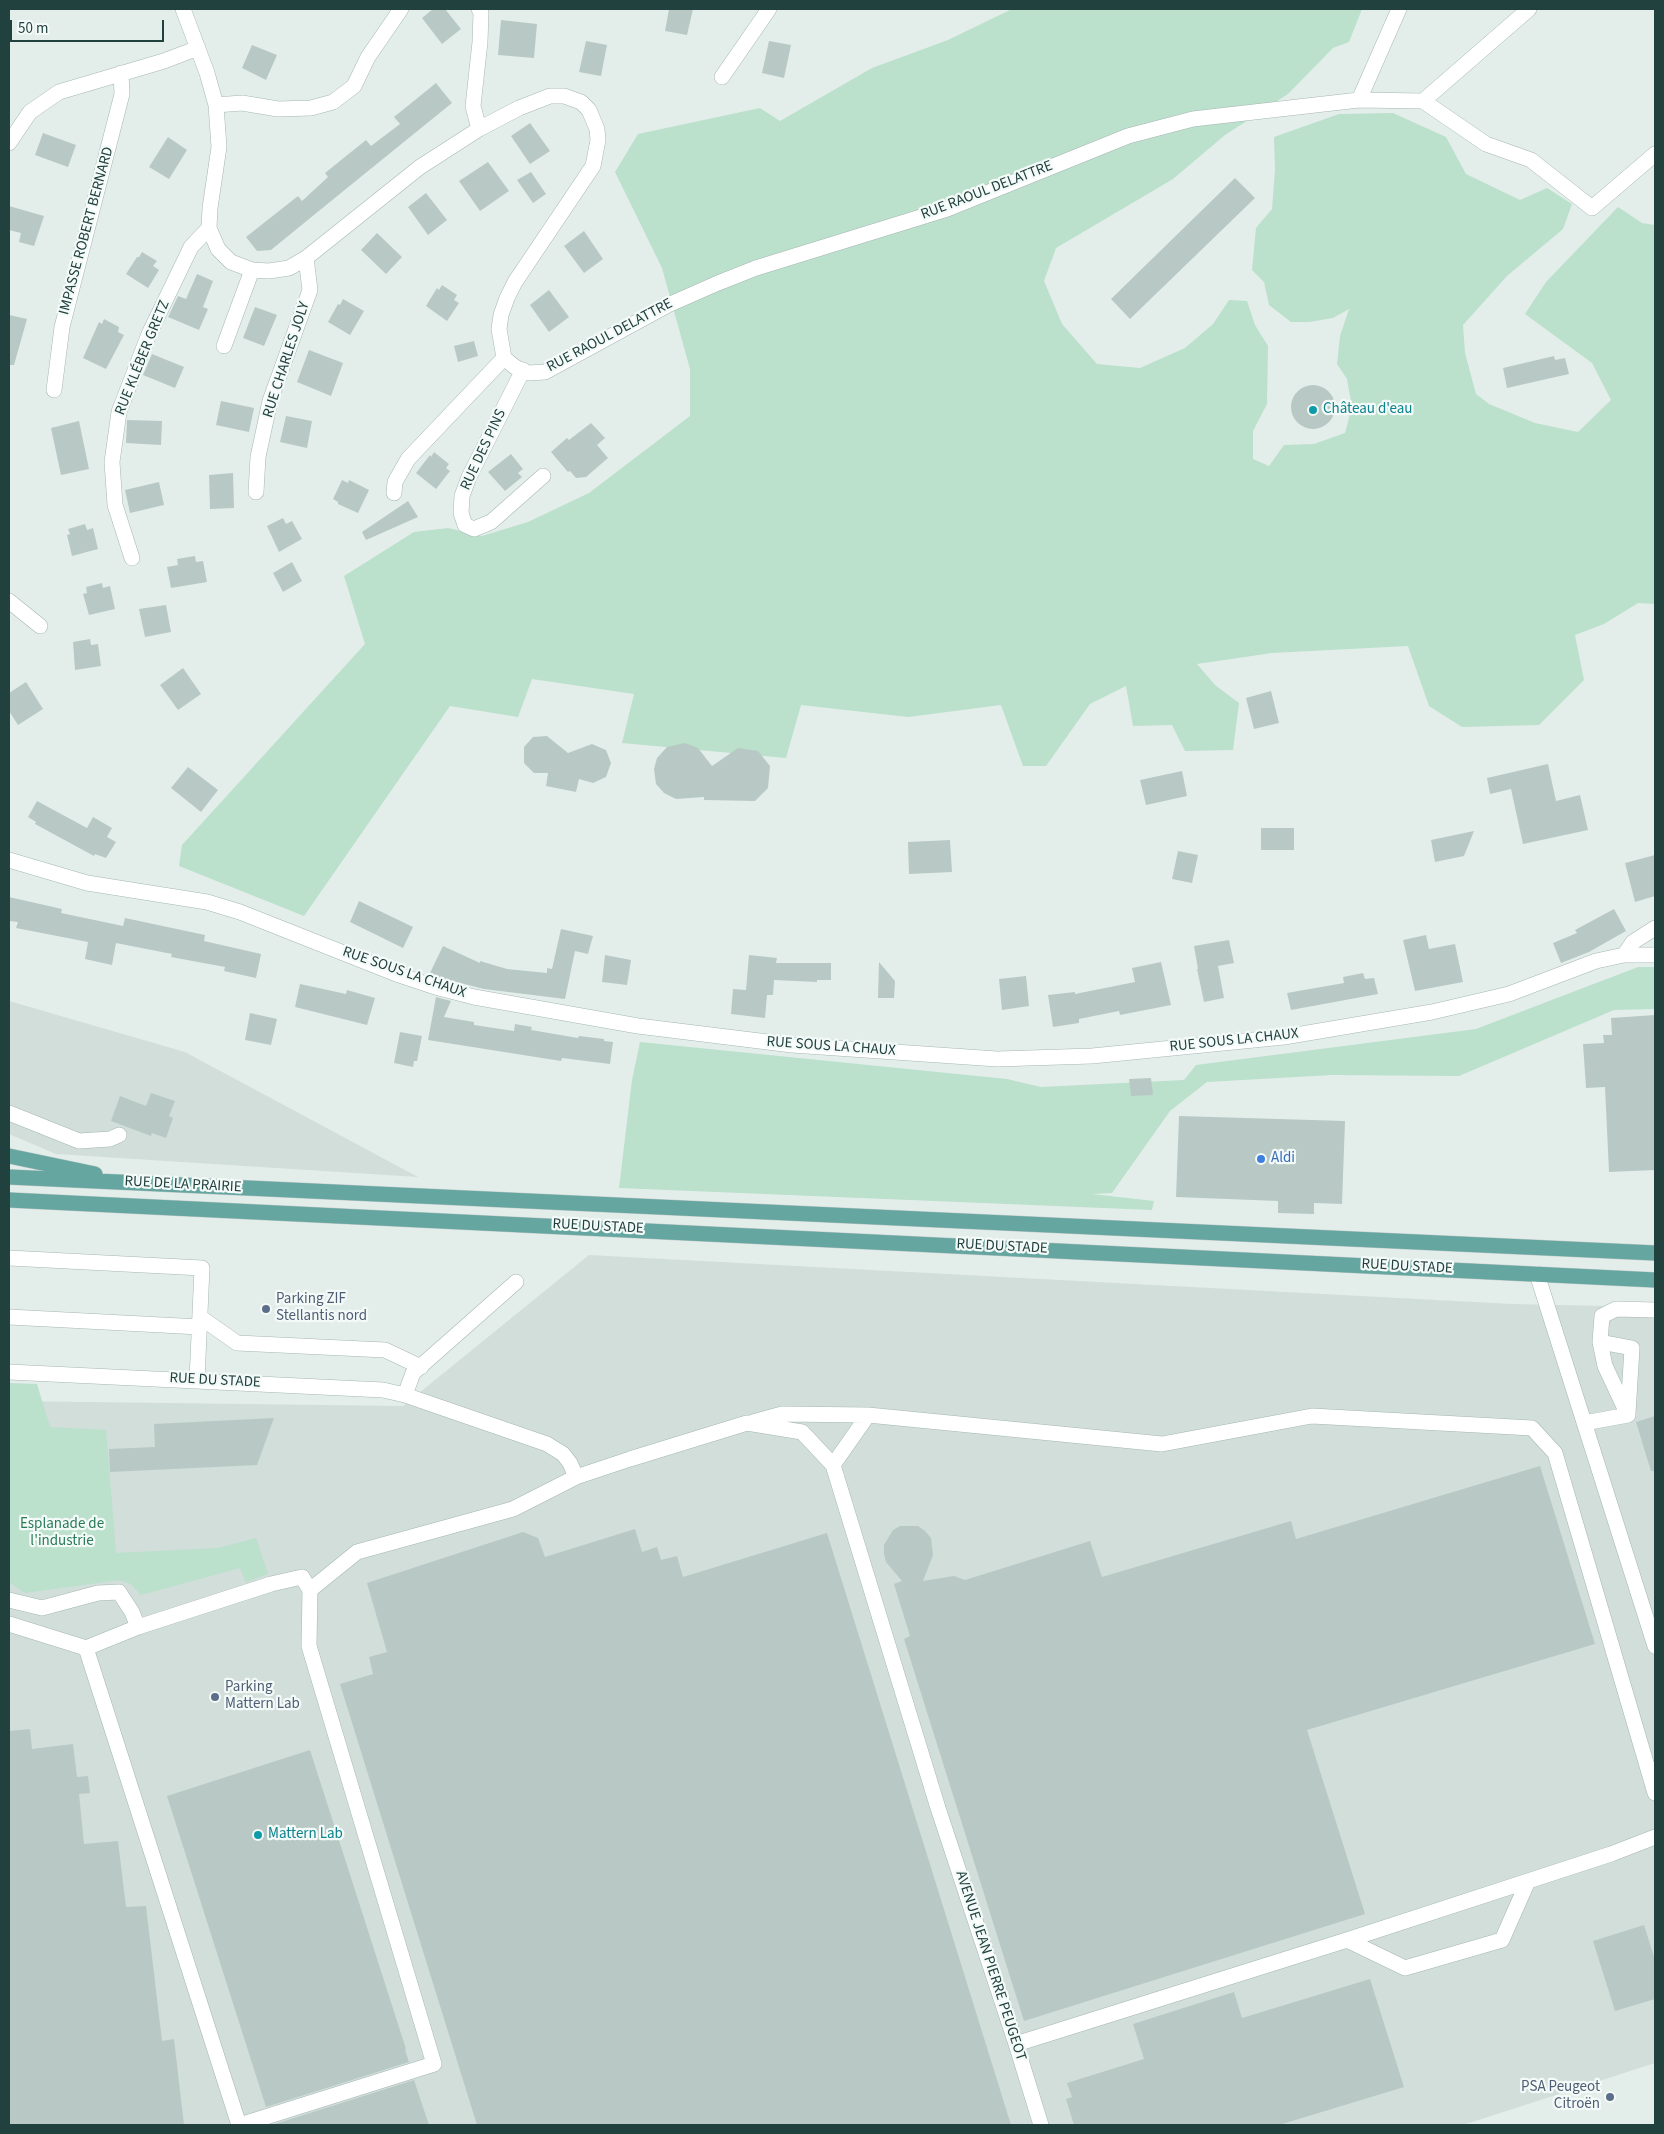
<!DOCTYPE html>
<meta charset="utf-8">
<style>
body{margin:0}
#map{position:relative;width:1664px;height:2134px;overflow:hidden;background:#e3eeeb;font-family:"Source Sans 3",sans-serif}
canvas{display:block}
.frame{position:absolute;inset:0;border:10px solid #21413e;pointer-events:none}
.scale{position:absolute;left:10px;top:20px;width:154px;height:22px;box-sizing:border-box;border:2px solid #21413e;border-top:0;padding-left:6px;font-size:15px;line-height:18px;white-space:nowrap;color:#21413e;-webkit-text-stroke:4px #f4faf8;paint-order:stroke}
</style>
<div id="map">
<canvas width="1664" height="2134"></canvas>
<div class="frame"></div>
<div class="scale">50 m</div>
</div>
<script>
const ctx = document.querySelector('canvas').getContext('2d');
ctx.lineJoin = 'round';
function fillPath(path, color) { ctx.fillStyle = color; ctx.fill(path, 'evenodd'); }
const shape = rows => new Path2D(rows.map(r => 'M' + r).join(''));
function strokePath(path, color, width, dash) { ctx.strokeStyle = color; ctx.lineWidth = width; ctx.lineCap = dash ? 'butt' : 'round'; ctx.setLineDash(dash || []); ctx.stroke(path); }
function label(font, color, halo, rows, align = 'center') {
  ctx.font = font + ' "Source Sans 3",sans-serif'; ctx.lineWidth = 4.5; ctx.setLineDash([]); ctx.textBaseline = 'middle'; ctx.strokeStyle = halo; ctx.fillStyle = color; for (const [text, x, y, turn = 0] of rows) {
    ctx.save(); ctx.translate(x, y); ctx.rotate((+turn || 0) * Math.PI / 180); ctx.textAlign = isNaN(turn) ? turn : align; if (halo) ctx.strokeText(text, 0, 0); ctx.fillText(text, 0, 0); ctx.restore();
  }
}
fillPath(shape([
 [9,1001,185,1052,418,1177,56,1154,9,1134],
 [589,1255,1512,1304,1655,1307,1655,2063,1463,2125,9,2125,9,1401,403,1406]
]), '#d1deda');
fillPath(shape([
 [1012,9,1362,9,1349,42,1333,48,1288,94,1225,135,1173,179,1056,248,1044,281,1062,324,1097,364,1140,368,1185,348,1213,324,1229,300,1247,301,1255,325,1268,346,1267,404,1253,431,1253,459,1269,466,1284,445,1314,444,1345,433,1352,407,1347,379,1337,364,1340,336,1349,309,1333,318,1309,322,1291,322,1269,305,1264,282,1252,270,1256,228,1272,209,1275,170,1274,137,1339,114,1393,113,1446,137,1466,174,1520,200,1547,188,1572,204,1563,229,1507,276,1463,325,1465,353,1476,394,1489,404,1535,423,1578,432,1611,400,1592,363,1525,314,1546,282,1618,207,1642,223,1655,225,1655,604,1638,603,1604,624,1575,635,1584,680,1539,725,1462,727,1429,706,1408,646,1272,653,1197,664,1215,685,1239,703,1233,750,1185,751,1172,725,1133,726,1126,686,1090,704,1046,766,1023,766,1001,705,908,717,801,705,786,758,622,743,634,694,532,679,518,717,450,706,304,916,179,866,182,845,365,644,344,576,414,532,448,528,482,536,528,522,589,493,690,416,690,369,662,268,615,172,638,134,760,108,780,121,872,68,948,40],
 [1638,967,1655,967,1655,1009,1614,1010,1459,1076,1332,1075,1207,1082,1170,1111,1112,1193,1092,1194,1154,1201,1152,1210,619,1188,632,1080,640,1042,1007,1079,1041,1087,1184,1080,1196,1065,1476,1029],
 [9,1383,37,1384,50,1427,106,1430,116,1553,218,1548,256,1538,268,1574,246,1582,240,1568,141,1595,131,1584,119,1580,25,1593,9,1582]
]), '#bbe0cc');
fillPath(shape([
 [433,9,445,9,461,29,442,44,422,18],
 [669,9,693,9,687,35,665,31],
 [501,20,537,24,534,58,498,55],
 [586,41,607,45,601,76,579,72],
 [769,41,791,45,784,78,762,73],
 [252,45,277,55,266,80,242,68],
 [436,83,452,103,336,197,271,250,257,251,246,237,298,196,302,201,328,177,325,173,366,140,371,146,400,124,394,117],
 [530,123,550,151,530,164,511,136],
 [43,133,76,145,68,167,35,155],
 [168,137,187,150,169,179,149,167],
 [488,162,509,191,480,211,459,181],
 [531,172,546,194,533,203,517,180],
 [1235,178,1255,198,1130,319,1111,299],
 [426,193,447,220,428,235,408,207],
 [9,206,44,216,34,246,19,242,21,233,9,230],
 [584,231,603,259,584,273,564,246],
 [377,233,402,257,386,274,361,250],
 [142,252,157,261,153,266,159,270,148,288,126,274,137,257,139,257],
 [197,274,213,281,203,307,208,309,199,330,168,317,178,296,186,299],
 [442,285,457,295,454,300,459,303,447,321,426,306,437,288,439,290],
 [549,290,569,317,549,332,530,305],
 [343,299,364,311,350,335,328,322,338,304,340,305],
 [255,307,277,315,264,346,243,338],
 [9,315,27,319,14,365,9,365],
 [104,319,119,327,118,332,124,335,106,369,83,358,99,322,102,324],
 [474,341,478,356,458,362,454,346],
 [309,350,343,363,331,396,297,382],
 [152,354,184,367,175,388,143,375],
 [1554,356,1555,360,1565,358,1569,374,1507,388,1503,368],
 '1291 407a22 22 0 1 1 44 0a22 22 0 1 1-44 0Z',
 [221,401,254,408,249,432,216,425],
 [286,416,312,421,307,448,280,442],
 [127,420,162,421,161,445,126,443],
 [79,421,89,469,61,475,51,428],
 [591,423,605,438,597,445,608,458,586,477,576,478,570,471,568,472,551,452,567,438,569,440],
 [434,452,449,464,446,468,450,471,436,489,416,473,430,455,431,457],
 [511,454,523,469,518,473,522,477,505,491,488,472],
 [233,473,234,508,210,509,209,475],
 [342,480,348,483,349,480,369,490,358,513,338,504,338,502,333,499],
 [159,482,164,505,130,513,125,490],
 [408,501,418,517,366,540,362,532],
 [283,518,286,524,292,521,302,539,279,552,267,526],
 [85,524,87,530,93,528,98,549,72,556,67,535,70,534,68,529],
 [195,556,196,562,203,561,207,582,171,588,167,567,178,565,177,559],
 [292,562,302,581,283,592,273,573],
 [102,583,103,588,110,586,115,609,89,615,83,594,87,593,86,587],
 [166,605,171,632,145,637,139,609],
 [90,639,91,645,98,644,101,666,75,670,73,642],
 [183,668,201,694,178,710,160,685],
 [26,682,43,709,18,725,9,711,9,693],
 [1271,691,1279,723,1254,729,1246,698],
 [547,736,568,753,592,744,606,750,611,763,606,777,593,783,579,779,576,792,546,786,548,773,534,773,524,763,524,747,533,737],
 [685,743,698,748,712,766,738,748,758,751,770,766,768,788,755,801,704,800,704,797,676,799,664,793,656,784,654,769,657,758,667,747],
 [1548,764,1556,801,1580,795,1588,830,1523,844,1511,789,1490,794,1487,778],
 [188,767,218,790,201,812,171,788],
 [1182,771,1187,796,1146,805,1140,780],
 [37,801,87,828,93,817,112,828,107,837,116,842,106,858,95,854,94,856,35,824,36,822,28,817],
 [1261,828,1294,828,1294,850,1261,850],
 [1474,831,1464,856,1435,862,1431,840],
 [950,840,952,872,909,874,908,842],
 [1178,851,1198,855,1192,883,1172,879],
 [1655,855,1655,896,1635,902,1625,863],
 [9,897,62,909,61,913,123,926,125,918,205,935,204,941,261,954,256,978,224,971,225,967,171,957,172,954,116,943,112,965,85,959,88,942,16,928,18,922,9,921],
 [359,901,413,927,403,948,350,922],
 [1614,909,1626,931,1589,952,1561,963,1553,943,1577,933,1575,930],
 [561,929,593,936,588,954,575,951,565,999,484,989,429,975,443,946,480,963,480,961,507,969,547,973,547,968,552,969],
 [1426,935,1429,949,1455,944,1463,982,1415,991,1403,940],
 [1229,940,1234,963,1218,966,1224,998,1204,1002,1197,969,1198,969,1194,946],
 [605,955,631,960,627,985,602,982],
 [749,955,777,958,776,963,831,963,831,980,817,980,817,982,774,980,773,995,767,995,765,1018,731,1014,733,989,746,990],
 [879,962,895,981,894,998,878,998],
 [1161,962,1171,1005,1120,1015,1119,1011,1079,1019,1079,1023,1053,1027,1048,995,1075,992,1075,994,1135,982,1132,968],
 [1363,973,1365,979,1374,978,1378,994,1291,1010,1287,993,1344,983,1343,977],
 [1026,976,1029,1006,1002,1010,999,979],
 [300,984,346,994,347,990,375,998,367,1025,295,1007],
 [436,997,451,1001,444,1017,474,1022,474,1025,514,1031,515,1024,532,1027,531,1030,578,1038,579,1036,604,1039,604,1041,613,1042,610,1064,562,1058,561,1061,428,1040],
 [250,1013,277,1019,271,1045,245,1040],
 [1655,1015,1655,1170,1609,1172,1605,1087,1586,1088,1583,1044,1604,1043,1603,1035,1612,1035,1611,1018],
 [400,1032,422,1036,417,1061,414,1061,413,1067,394,1063],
 [1151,1078,1153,1095,1131,1096,1129,1079],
 [151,1093,175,1101,169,1116,173,1118,166,1138,152,1133,151,1136,111,1121,120,1096,146,1106],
 [1179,1116,1345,1121,1342,1204,1314,1203,1314,1214,1278,1213,1278,1201,1176,1197],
 [1655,1416,1655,1471,1651,1471,1636,1422],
 [274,1418,257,1465,110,1472,109,1449,155,1447,154,1424],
 [1540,1466,1595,1644,1307,1730,1365,1914,1024,2021,904,1639,910,1636,894,1584,902,1581,886,1562,884,1554,884,1545,893,1530,900,1526,918,1526,925,1531,931,1538,933,1555,923,1581,954,1576,965,1580,1090,1541,1102,1577,1291,1521,1296,1539],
 [635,1529,642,1552,657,1547,661,1560,677,1556,683,1577,827,1533,1011,2125,477,2125,340,1684,373,1674,369,1657,387,1652,367,1583,523,1532,538,1538,545,1557],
 [30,1729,32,1749,73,1744,77,1777,88,1776,90,1793,79,1794,84,1844,118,1841,126,1907,146,1906,162,2041,174,2039,184,2125,9,2125,9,1731],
 [310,1750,406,2049,405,2050,409,2062,266,2107,167,1796],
 [1644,1925,1655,1960,1655,1999,1615,2011,1593,1941],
 [1370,1979,1404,2087,1279,2125,1074,2125,1066,2099,1072,2097,1067,2083,1144,2059,1133,2024,1234,1992,1242,2018],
 [414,2080,429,2125,272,2125]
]), '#b8c9c5');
const minor = shape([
 [183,9,207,73,216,105,219,147,210,208,209,228,218,249,231,262,252,270,269,271,289,268,306,258,420,167,479,129,519,108,550,96,564,96,581,102,589,110,597,129,598,140,593,166,515,282,507,298,501,315,499,329,504,358,515,367,528,373,545,372,668,305,718,283,756,268,947,209,1128,136,1193,119,1289,108,1359,100,1423,101],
 [479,9,481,13,480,42,473,106,479,129],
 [722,77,769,9],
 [1359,100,1399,9],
 [1423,101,1486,144,1531,160,1592,208,1655,154],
 [1423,101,1529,9],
 [216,105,242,103,278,109,311,108,333,102,354,86,368,57,401,9],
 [9,143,30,112,59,92,164,61,198,48],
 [224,346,252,270],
 [523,370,469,477,462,496,461,513,465,525,474,529,491,522,543,476],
 [54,390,62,327,122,94,121,73],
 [256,492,258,457,270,401,310,290,306,258],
 [394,493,395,482,408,459,504,358],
 [132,558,115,505,112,462,119,412,149,334,191,247,209,228],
 [9,601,40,626],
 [9,860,87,883,207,902,240,912,399,975,435,987,474,997,638,1026,792,1045,997,1059,1092,1056,1284,1037,1432,1012,1509,994,1596,961,1624,955,1655,955],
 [1624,955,1633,942,1655,928],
 [9,1113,79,1141,110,1139,119,1135],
 [9,1258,202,1268,197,1380],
 [1537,1274,1655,1646],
 [9,1317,200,1327],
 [200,1317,237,1343,385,1350,421,1367],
 [1600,1342,1632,1348,1628,1413],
 [9,1372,383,1390,405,1395,547,1444,563,1454,570,1463,576,1477],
 [405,1395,413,1373,516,1282],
 [753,1422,782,1414,868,1415],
 [1584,1423,1628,1415,1605,1366,1600,1342,1602,1316,1616,1309,1655,1310],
 [833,1465,868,1415,1162,1444,1312,1416,1532,1428,1555,1453,1655,1793],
 [310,1590,357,1552,513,1509,576,1477,630,1459,747,1423,802,1432,833,1465,938,1808,1016,2044,1041,2125],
 [9,1600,42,1608,98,1593,119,1592,132,1612,138,1627,271,1584,302,1577,310,1590,309,1646,434,2064,240,2125],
 [9,1624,86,1648,239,2125],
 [86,1648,138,1627],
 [1347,1940,1405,1968,1502,1940,1528,1881],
 [1016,2044,1347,1940,1611,1854,1655,1837]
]);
const major = shape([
 [9,1156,95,1174],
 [9,1177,1655,1253],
 [9,1200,1655,1280]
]);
strokePath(minor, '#a5b7b4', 16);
strokePath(major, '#c1cac9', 16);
strokePath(minor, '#fff', 15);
strokePath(major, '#65a6a1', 15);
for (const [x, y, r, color] of [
 [1313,410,5,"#0f9aa8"],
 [1261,1159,5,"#3f7fe0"],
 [266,1309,5,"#5c6f8a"],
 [215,1697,5,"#5c6f8a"],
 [258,1835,5,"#0f9aa8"],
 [1610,2097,5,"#5c6f8a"]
]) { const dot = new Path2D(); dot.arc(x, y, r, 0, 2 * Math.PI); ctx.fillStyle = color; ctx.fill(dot); strokePath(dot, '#f4faf8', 2); }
label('15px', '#21413e', '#f4faf8', [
 ["RUE RAOUL DELATTRE",987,191,-21],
 ["IMPASSE ROBERT BERNARD",87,231,-75],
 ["RUE RAOUL DELATTRE",610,336,-28],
 ["RUE KLÉBER GRETZ",143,358,-68],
 ["RUE CHARLES JOLY",287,360,-72],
 ["RUE DES PINS",484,450,-65],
 ["RUE SOUS LA CHAUX",404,973,19],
 ["RUE SOUS LA CHAUX",1234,1041,-6],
 ["RUE SOUS LA CHAUX",831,1047,4],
 ["RUE DE LA PRAIRIE",183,1185,3],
 ["RUE DU STADE",598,1227,3],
 ["RUE DU STADE",1002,1247,3],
 ["RUE DU STADE",1407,1267,3],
 ["RUE DU STADE",215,1381,3],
 ["AVENUE JEAN PIERRE PEUGEOT",990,1966,72]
]);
label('15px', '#0d838f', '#f4faf8', [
 ["Château d'eau",1323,410],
 ["Mattern Lab",268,1835]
], 'left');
label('15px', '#366cbe', '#f4faf8', [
 ["Aldi",1271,1159]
], 'left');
label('15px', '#4e5e75', '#f4faf8', [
 ["Parking ZIF",276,1300],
 ["Stellantis nord",276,1317],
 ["Parking",225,1688],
 ["Mattern Lab",225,1705],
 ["PSA Peugeot",1600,2088,"right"],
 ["Citroën",1600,2105,"right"]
], 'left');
label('15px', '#297b57', '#f4faf8', [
 ["Esplanade de",62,1525],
 ["l'industrie",62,1542]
]);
</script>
